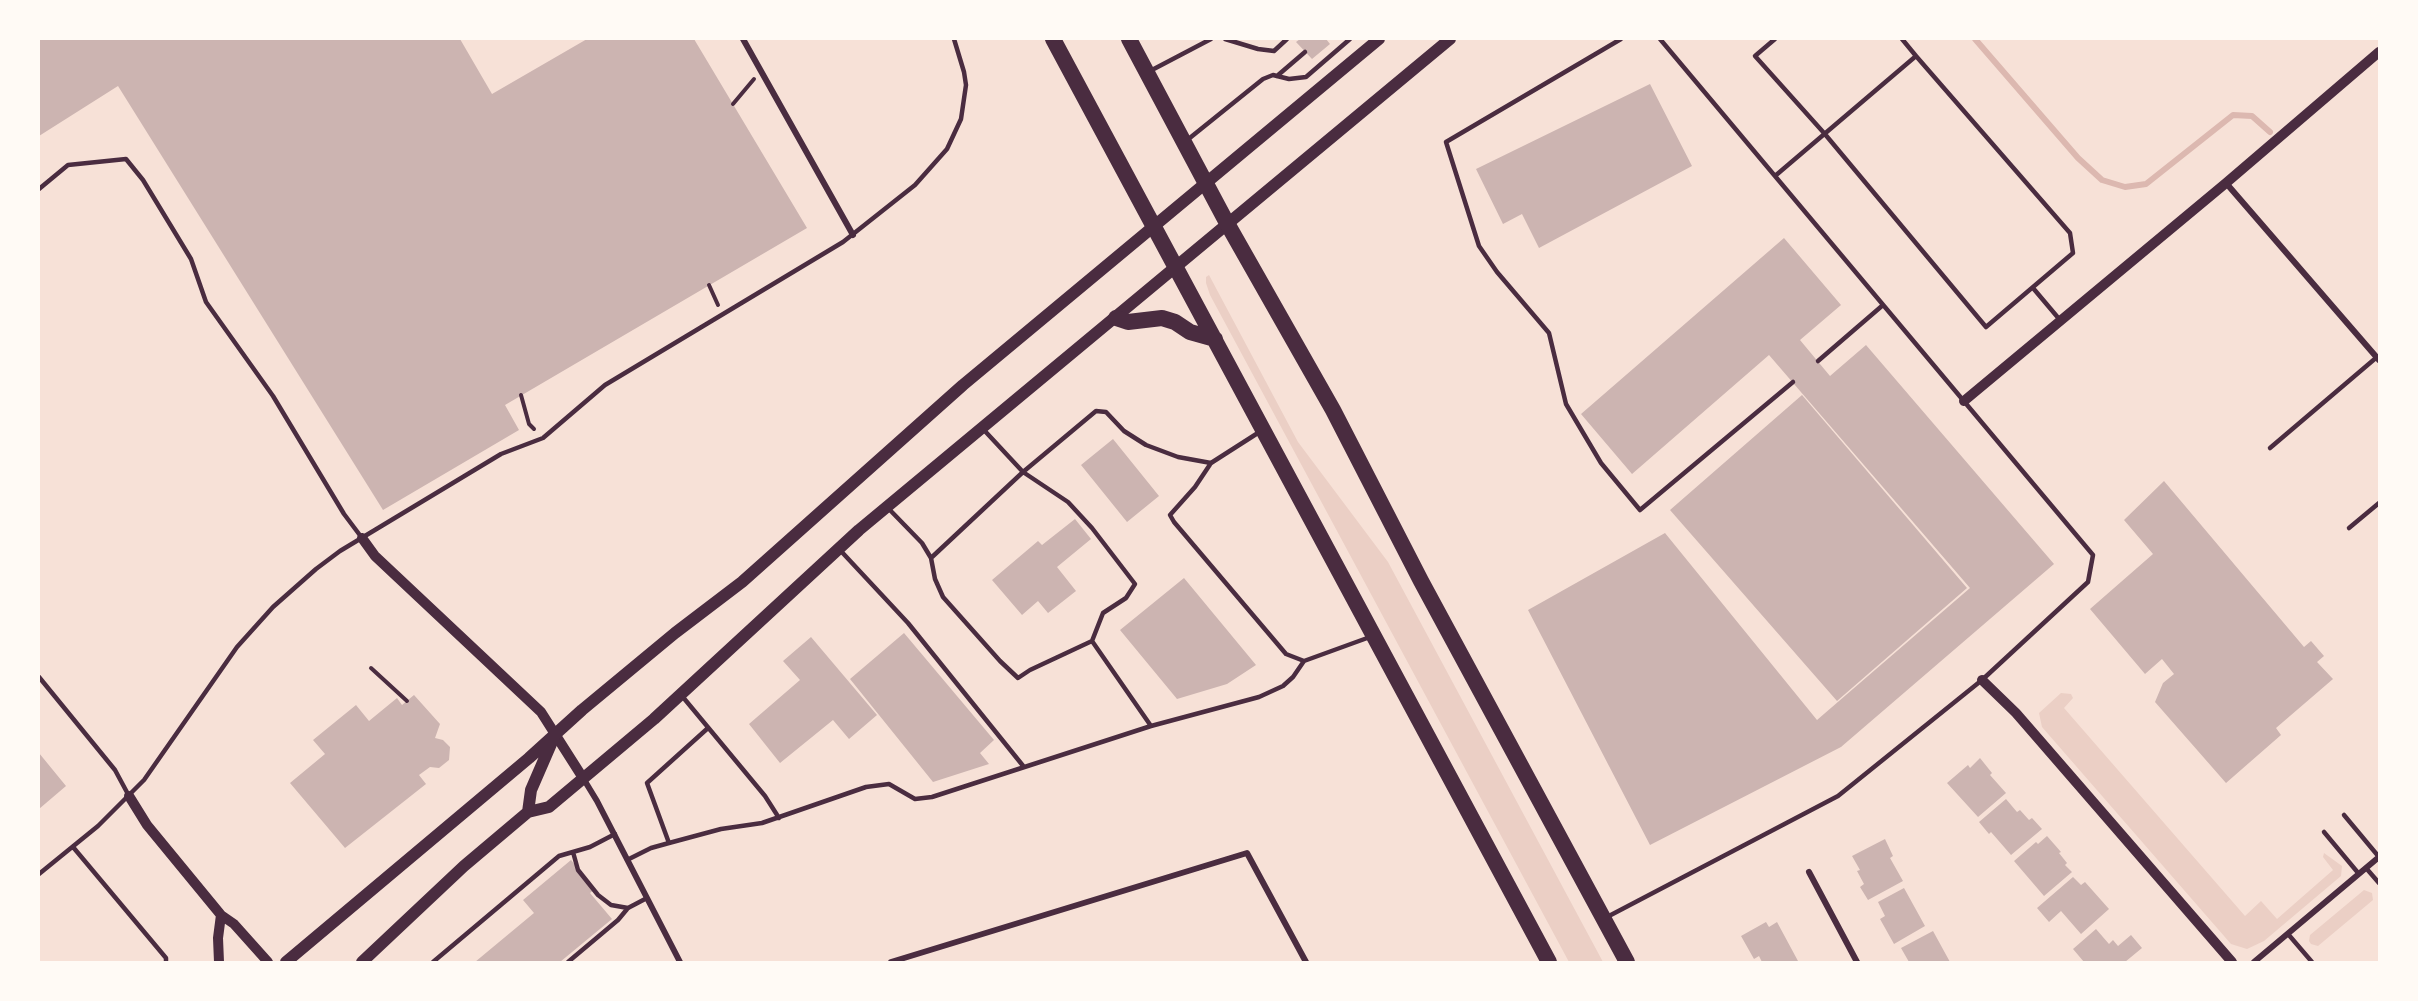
<!DOCTYPE html>
<style>
body{margin:0}
#map{position:relative;width:2418px;height:1001px;overflow:hidden;background:#f7e1d7;font-family:Signika,sans-serif}
canvas{display:block}
.frame{position:absolute;inset:0;border:40px solid #fffaf5;pointer-events:none}
</style>
<div id="map">
<canvas width="2418" height="1001"></canvas>
<div class="frame"></div>
</div>
<script>
const ctx = document.querySelector('canvas').getContext('2d');
ctx.lineJoin = 'round';
function fillPath(path, color) { ctx.fillStyle = color; ctx.fill(path, 'evenodd'); }
const shape = rows => new Path2D(rows.map(r => 'M' + r).join(''));
function strokePath(path, color, width, dash) { ctx.strokeStyle = color; ctx.lineWidth = width; ctx.lineCap = dash ? 'butt' : 'round'; ctx.setLineDash(dash || []); ctx.stroke(path); }
fillPath(shape([
 [1209,275,1298,442,1388,562,1603,962,1569,962,1210,295,1206,283,1206,277],
 [2061,693,2071,694,2073,698,2064,708,2245,916,2261,901,2277,919,2333,870,2323,857,2324,853,2342,866,2341,876,2264,941,2247,949,2231,944,2042,727,2039,713],
 [2364,890,2372,893,2373,900,2318,946,2311,944,2309,941,2310,935]
]), '#ebcfc5');
strokePath(shape([
 [1975,39,2078,158,2102,180,2125,187,2146,184,2233,115,2252,116,2270,132]
]), '#dcb8b0', 6);
fillPath(shape([
 [39,39,460,39,492,94,587,39,694,39,807,228,505,405,519,430,383,510,118,86,39,136],
 [1300,39,1326,39,1330,44,1312,59,1296,42],
 [1650,84,1692,166,1539,248,1522,214,1503,224,1476,169],
 [1784,238,1841,305,1800,340,1830,376,1866,345,2054,564,1841,747,1650,845,1528,610,1665,533,1817,720,1970,588,1769,355,1632,474,1581,414],
 [1802,395,1967,588,1837,701,1670,510],
 [1113,439,1159,496,1127,522,1081,465],
 [2164,481,2304,647,2311,641,2324,656,2317,662,2333,679,2276,728,2281,735,2226,783,2155,702,2163,683,2174,674,2162,659,2145,674,2090,609,2153,554,2124,520],
 [1075,519,1091,539,1057,567,1076,591,1048,613,1038,601,1022,615,992,580,1038,541,1042,545],
 [1184,578,1256,665,1227,684,1177,699,1120,630],
 [904,633,994,740,980,753,989,764,933,782,850,679],
 [811,637,877,715,849,739,833,720,780,763,749,724,800,680,783,661],
 [414,695,440,724,435,738,443,740,450,747,449,760,439,768,430,767,419,775,426,784,345,848,290,783,325,754,313,740,356,705,369,721,397,698,402,705],
 [39,753,66,786,39,809],
 [1980,758,1992,773,1990,775,2006,793,1978,817,1947,783,1968,765,1970,768],
 [2006,799,2017,812,2020,810,2029,820,2032,818,2042,829,2011,855,1991,832,1989,834,1979,822],
 [2047,836,2061,852,2059,853,2067,863,2065,865,2072,872,2044,896,2014,861,2036,842,2038,844],
 [1885,839,1893,856,1890,858,1903,881,1868,900,1860,887,1864,884,1857,871,1860,870,1852,856],
 [571,860,595,889,590,893,612,919,560,962,475,962,534,913,523,900],
 [2073,877,2081,885,2085,882,2109,909,2081,934,2061,911,2049,922,2037,908],
 [1904,888,1925,926,1894,944,1880,919,1885,916,1878,902],
 [1766,922,1769,927,1777,922,1798,961,1762,962,1759,956,1754,959,1741,936],
 [2096,929,2109,944,2113,940,2118,946,2131,935,2142,948,2125,962,2084,962,2073,949],
 [1933,931,1950,962,1909,962,1901,948]
]), '#ccb4b1');
strokePath(shape([
 [733,104,754,79],
 [709,285,718,305],
 [521,395,529,424,534,429],
 [371,668,407,701]
]), '#4a2c40', 4);
strokePath(shape([
 [1225,39,1258,49,1274,51,1287,39],
 [1621,39,1446,142,1479,246,1497,272,1549,333,1566,404,1601,463,1640,510,1793,382],
 [1775,39,1755,56,1824,133,1986,327,2073,253,2070,233,1916,56],
 [1150,71,1211,39],
 [1277,76,1305,52],
 [1186,141,1263,79,1273,75,1289,79,1306,77,1350,39],
 [1775,176,1916,56,1902,39],
 [39,189,68,165,126,159,143,180,191,259,206,302,273,396,344,514,362,538],
 [2033,288,2060,320],
 [1818,361,1883,305],
 [983,429,1023,472,1096,411,1106,412,1124,431,1146,445,1178,457,1211,463],
 [1261,431,1211,463,1195,487,1170,515,1174,522,1286,654,1304,661,1370,637],
 [2270,448,2377,357],
 [887,507,922,543,931,558,935,579,943,597,1000,661,1018,678,1030,670,1092,641,1151,726,1259,697,1283,686,1293,677,1304,661],
 [2349,528,2379,503],
 [839,549,908,623,1024,767],
 [931,558,1023,472,1068,502,1092,528,1135,584,1126,598,1103,613,1092,641],
 [39,677,115,770,129,796],
 [682,696,765,796,779,818],
 [2344,815,2379,857],
 [2324,832,2359,874],
 [669,843,647,783,708,728],
 [73,847,166,958,166,962],
 [573,852,578,870,598,895,611,905,628,908],
 [627,860,651,848,669,843,721,829,762,823,866,787,889,784,915,799,932,797,1151,726],
 [2366,868,2379,883],
 [39,874,98,826,144,780,237,647,273,607,316,569,340,551,501,454,543,438,605,385,843,242,915,185,947,149,961,119,966,85,964,72,954,39],
 [1607,917,1838,796,1982,680,2088,582,2093,555,1660,39],
 [2288,934,2312,962],
 [433,962,559,856,590,847,615,834],
 [568,962,618,920,628,908,647,898]
]), '#4a2c40', 4.5);
strokePath(shape([
 [743,39,853,235],
 [2226,183,2379,360],
 [583,778,597,801,680,962],
 [1809,872,1857,962],
 [891,962,1247,853,1306,962],
 [2254,962,2379,857]
]), '#4a2c40', 6);
strokePath(shape([
 [1964,401,2226,183,2379,52],
 [362,538,375,556,541,712,583,778],
 [1982,680,2016,713,2232,962],
 [129,796,147,825,221,915,234,924,268,962],
 [219,962,218,938,221,915]
]), '#4a2c40', 10);
strokePath(shape([
 [528,812,531,790,554,737],
 [286,962,529,758,582,710,675,633,742,582,963,385,1379,39],
 [362,962,464,866,528,812,549,807,654,719,859,530,1450,39]
]), '#4a2c40', 12);
strokePath(shape([
 [1053,39,1549,962],
 [1129,39,1228,225,1333,410,1421,581,1627,962],
 [1116,318,1128,322,1162,318,1175,322,1190,332,1215,339]
]), '#4a2c40', 16);
</script>
